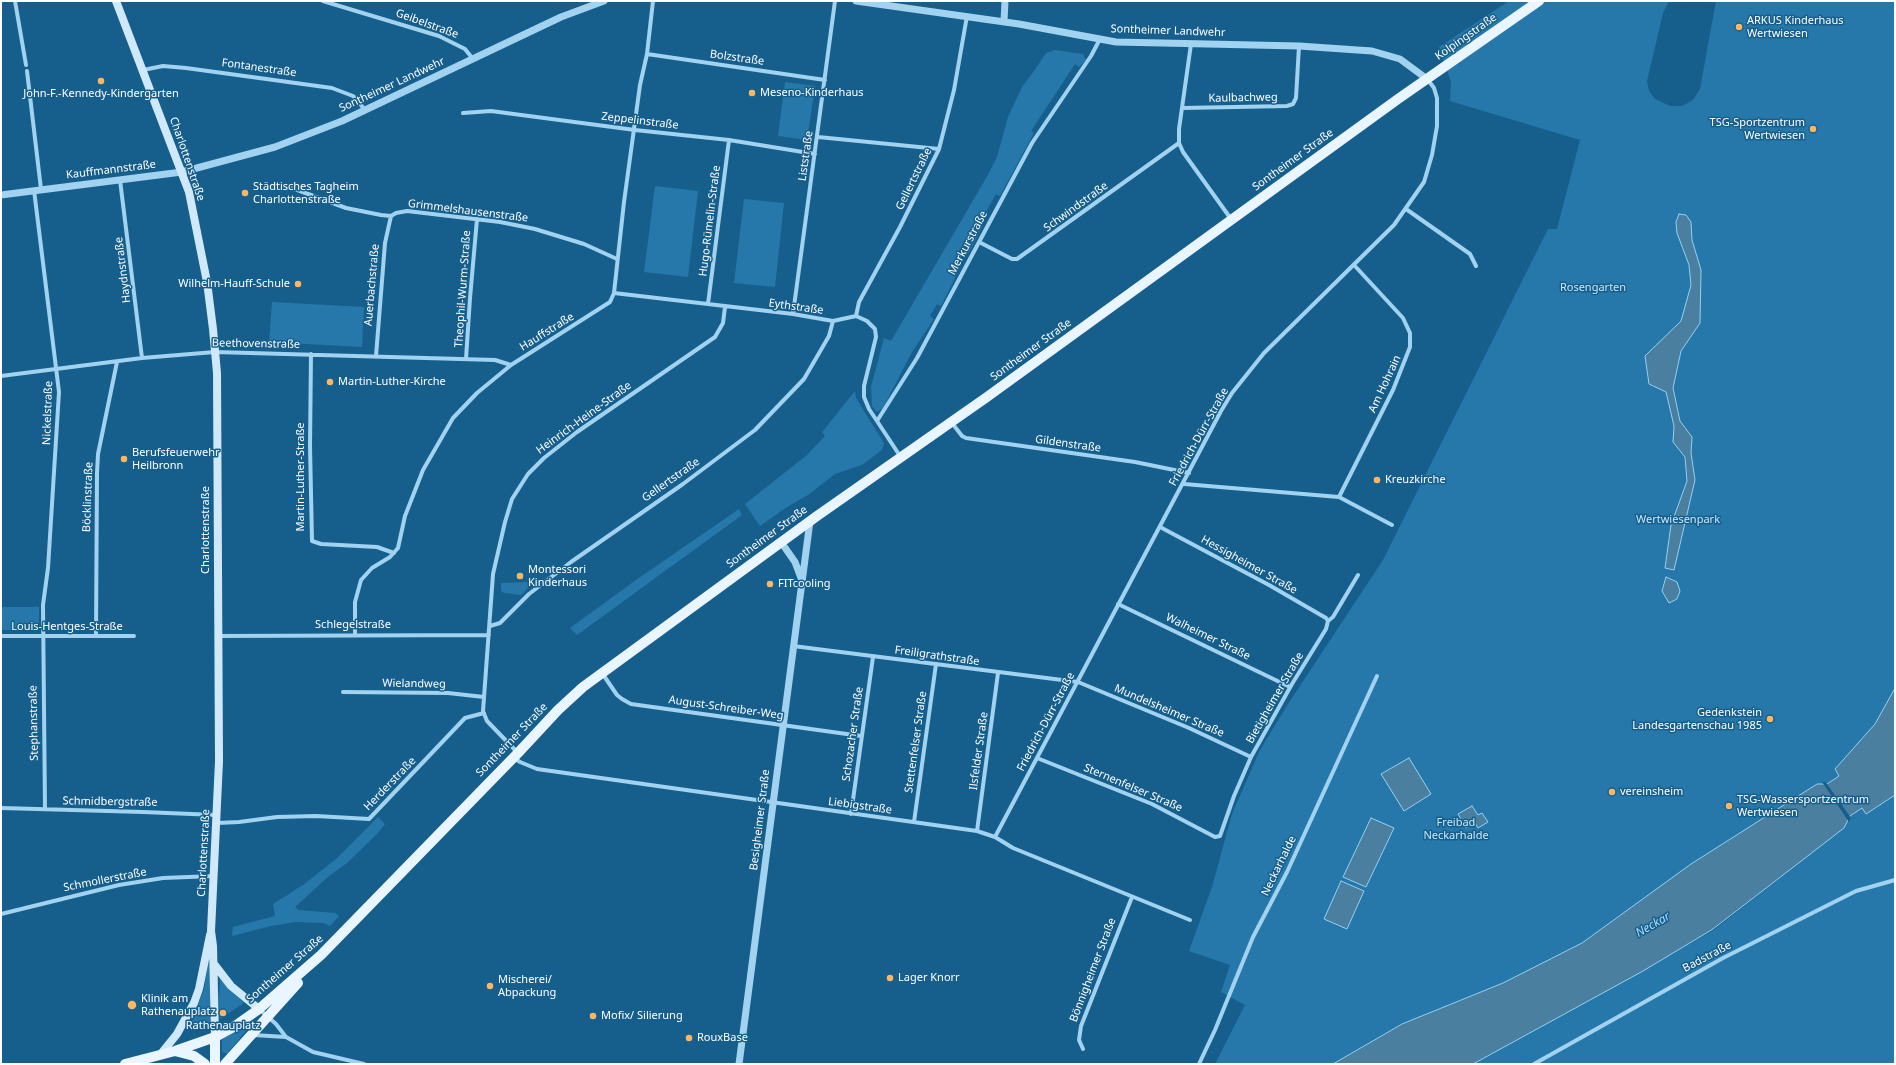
<!DOCTYPE html>
<meta charset="utf-8">
<style>
body{margin:0}
#map{position:relative;width:1896px;height:1065px;overflow:hidden;background:#165f8d;font-family:"Noto Sans",sans-serif}
canvas{display:block}
.frame{position:absolute;inset:0;border:2px solid #fff;pointer-events:none}
</style>
<div id="map">
<canvas width="1896" height="1065"></canvas>
<div class="frame"></div>
</div>
<script>
const ctx = document.querySelector('canvas').getContext('2d');
ctx.lineJoin = 'round';
function fillPath(path, color) { ctx.fillStyle = color; ctx.fill(path, 'evenodd'); }
const shape = rows => new Path2D(rows.map(r => 'M' + r).join(''));
function strokePath(path, color, width, dash) { ctx.strokeStyle = color; ctx.lineWidth = width; ctx.lineCap = dash ? 'butt' : 'round'; ctx.setLineDash(dash || []); ctx.stroke(path); }
function label(font, color, halo, rows, align = 'center') {
  ctx.font = font + ' "Noto Sans",sans-serif'; ctx.lineWidth = 3; ctx.setLineDash([]); ctx.textBaseline = 'middle'; ctx.strokeStyle = halo; ctx.fillStyle = color; for (const [text, x, y, turn = 0] of rows) {
    ctx.save(); ctx.translate(x, y); ctx.rotate((+turn || 0) * Math.PI / 180); ctx.textAlign = isNaN(turn) ? turn : align; if (halo) ctx.strokeText(text, 0, 0); ctx.fillText(text, 0, 0); ctx.restore();
  }
}
fillPath(shape([
 [1509,1,1669,1,1663,13,1647,81,1649,91,1655,99,1670,106,1682,106,1693,100,1700,89,1716,1,1895,1,1895,688,1875,724,1835,769,1840,776,1827,784,1817,784,1691,864,1582,943,1503,983,1402,1024,1333,1064,1299,1064,1298,1063,1296,1064,1215,1064,1245,1005,1221,992,1230,965,1189,951,1212,887,1232,814,1260,750,1288,704,1383,560,1548,229,1557,229,1580,140,1450,101,1451,82,1439,47],
 [1055,50,1083,54,1086,60,1079,67,1075,64,1031,131,1034,133,1000,196,996,194,981,221,984,223,969,253,965,252,958,264,961,266,941,306,937,304,930,316,934,319,912,352,883,408,877,412,872,406,871,387,884,338,891,341,989,173,997,157,1008,117,1022,87,1034,71,1046,53],
 [785,82,815,86,807,140,778,136],
 [655,186,698,191,688,277,644,272],
 [744,199,784,203,775,287,734,283],
 [272,302,364,307,362,347,269,342],
 [855,391,856,398,859,403,884,443,882,450,862,465,835,474,808,495,787,507,760,526,745,504,807,455,825,436,822,432],
 [739,509,742,515,577,635,570,628,636,580],
 [528,582,528,588,521,595,505,593,502,592,501,589,501,583],
 [1,607,39,607,39,630,1,630],
 [1895,795,1895,1064,1473,1064,1714,930,1843,828,1850,816,1862,808,1866,814],
 [378,817,385,824,377,834,347,863,329,876,295,907,298,910,335,913,339,916,330,926,323,923,295,922,271,926,232,936,233,927,275,916,273,904,303,885,336,859],
 [211,962,210,1022,197,1028,190,1023,204,990,208,963],
 [220,978,244,1003,220,1019,219,1001],
 [254,1021,227,1054,222,1052,222,1039]
]), '#2678aa');
const water = shape([
 [1679,214,1686,215,1691,222,1692,240,1701,270,1700,323,1681,351,1673,388,1680,421,1692,437,1691,453,1695,480,1674,570,1665,568,1671,525,1687,481,1685,457,1673,442,1674,426,1666,392,1649,384,1645,356,1681,321,1691,285,1689,265,1677,233,1676,222,1679,214],
 [1666,577,1677,582,1680,591,1677,599,1669,603,1662,591,1666,577],
 [1895,688,1895,795,1866,814,1862,808,1850,816,1844,828,1713,929,1643,971,1473,1064,1333,1064,1402,1024,1503,983,1582,943,1691,864,1817,784,1827,784,1839,776,1835,769,1875,724,1895,688],
 [1409,758,1431,794,1404,811,1381,774,1409,758],
 [1472,806,1478,815,1482,813,1488,822,1478,828,1475,823,1466,828,1458,814,1472,806],
 [1371,818,1394,828,1366,887,1343,877,1371,818],
 [1341,881,1364,891,1347,929,1324,919,1341,881]
]);
fillPath(water, '#4b7fa0');
strokePath(water, '#94d0f2', 1);
fillPath(shape([
 [1822,782,1826,782,1827,784,1851,818,1849,822]
]), '#165f8d');
strokePath(shape([
 [15,1,26,65],
 [323,1,439,36,465,49,473,59],
 [1191,44,1179,129,1179,143,1183,152,1231,219],
 [647,54,825,80],
 [143,70,163,66,186,68,332,88,353,96,357,100,365,110],
 [27,71,41,189],
 [1183,108,1287,106,1293,104,1296,98,1299,46],
 [463,113,491,111,635,130,729,140,815,154],
 [818,137,939,149],
 [120,180,142,358],
 [292,188,346,208,381,215,391,216,396,213,407,211,500,222,535,229,584,244,617,259],
 [34,190,59,392,48,568,43,605,45,809],
 [1406,209,1470,254,1476,266],
 [979,242,1012,259,1017,259,1179,143],
 [614,293,793,314,833,321,856,316,867,321,875,329,876,337,864,386,864,397,869,409,877,421],
 [708,304,729,140],
 [793,314,835,1],
 [856,316,859,302,900,227,939,149,954,90,967,16],
 [311,354,310,446,312,541,321,544,377,547,394,553],
 [376,356,385,243,391,216],
 [466,359,470,298,477,219],
 [1,376,142,358,215,352,495,360,511,365],
 [952,423,962,436,966,438,1135,462,1189,473],
 [900,456,877,421,917,358,1032,143,1091,56,1100,39],
 [1184,484,1339,497,1392,525],
 [1339,497,1393,390,1410,347,1410,333,1403,318,1354,265],
 [1160,527,1269,585,1326,618,1328,621],
 [1118,604,1290,687],
 [490,626,500,623,529,594,571,562,683,484,755,430,804,379,829,336,833,321],
 [355,634,355,602,361,580,372,568,390,557,398,548,405,516,423,470,453,418,477,393,511,365,610,302,614,293,624,202,640,85,647,54,653,1],
 [96,635,97,473,98,454,117,362],
 [1,636,134,636],
 [217,636,489,635],
 [793,646,1078,682,1189,728,1251,757],
 [602,673,617,695,622,699,631,704,861,736],
 [343,692,448,693,484,697],
 [517,752,487,721,483,711,493,574,505,522,512,499,528,474,544,458,577,432,715,337,723,323,725,307],
 [514,758,520,762,537,769,977,831,995,837,1013,848,1190,920],
 [1037,758,1152,804,1215,837,1220,836,1234,796,1251,757,1292,684,1326,629,1328,621,1333,617,1358,575],
 [1,808,143,812,216,815],
 [851,814,873,657],
 [914,822,936,664],
 [217,823,239,822,277,817,316,816,369,819,465,718,484,713],
 [977,831,998,673],
 [995,837,1221,411,1232,393,1264,353,1394,225,1424,182,1432,155,1437,126,1437,98,1434,88,1428,80],
 [1,914,119,885,163,878,214,876],
 [259,1009,276,1024,286,1037,313,1052,364,1064],
 [253,1035,286,1037],
 [1083,1049,1079,1040,1081,1026,1132,897],
 [1199,1064,1215,1030,1253,937,1287,872,1377,676],
 [1534,1064,1723,958,1856,891,1895,880]
]), '#a1d2ef', 4);
strokePath(shape([
 [856,1,1019,24,1116,42,1299,46,1372,51,1400,59,1427,79],
 [1004,22,1005,1],
 [1,195,182,172,275,147,342,121,561,17,604,1],
 [781,542,795,562,801,578],
 [739,1064,810,521]
]), '#a1d2ef', 7);
strokePath(shape([
 [116,1,189,192,207,282,213,329,217,373,219,761,211,931,213,946,215,1037],
 [214,964,231,986,259,1009],
 [160,1055,177,1034,194,1003,199,989,210,935]
]), '#cfe9fb', 8);
strokePath(shape([
 [215,1037,215,1064],
 [175,1051,194,1056,205,1064],
 [125,1064,175,1051,215,1037,235,1026,259,1009,321,955,518,753,558,710,583,687,817,516,987,397,1398,99,1539,1],
 [225,1064,298,983]
]), '#eaf6ff', 10);
for (const [x, y, r, color] of [
 [1739,27,4,"#ffb660"],
 [101,81,4,"#ffb660"],
 [752,93,4,"#ffb660"],
 [1813,129,4,"#ffb660"],
 [245,193,4,"#ffb660"],
 [298,284,4,"#ffb660"],
 [330,382,4,"#ffb660"],
 [124,459,4,"#ffb660"],
 [1377,480,4,"#ffb660"],
 [520,576,4,"#ffb660"],
 [770,584,4,"#ffb660"],
 [1770,719,4,"#ffb660"],
 [1612,792,4,"#ffb660"],
 [1729,806,4,"#ffb660"],
 [890,978,4,"#ffb660"],
 [490,986,4,"#ffb660"],
 [132,1005,5,"#ffb660"],
 [223,1013,4,"#ffb660"],
 [593,1016,4,"#ffb660"],
 [689,1038,4,"#ffb660"]
]) { const dot = new Path2D(); dot.arc(x, y, r, 0, 2 * Math.PI); ctx.fillStyle = color; ctx.fill(dot); strokePath(dot, '#165f8d', 1.5); }
label('11px', '#fff', '#165f8d', [
 ["ARKUS Kinderhaus",1747,21],
 ["Wertwiesen",1747,34],
 ["Meseno-Kinderhaus",760,93],
 ["John-F.-Kennedy-Kindergarten",101,94,"center"],
 ["TSG-Sportzentrum",1805,123,"right"],
 ["Wertwiesen",1805,136,"right"],
 ["Städtisches Tagheim",253,187],
 ["Charlottenstraße",253,200],
 ["Wilhelm-Hauff-Schule",290,284,"right"],
 ["Martin-Luther-Kirche",338,382],
 ["Berufsfeuerwehr",132,453],
 ["Heilbronn",132,466],
 ["Kreuzkirche",1385,480],
 ["Montessori",528,570],
 ["Kinderhaus",528,583],
 ["FITcooling",778,584],
 ["Gedenkstein",1762,713,"right"],
 ["Landesgartenschau 1985",1762,726,"right"],
 ["vereinsheim",1620,792],
 ["TSG-Wassersportzentrum",1737,800],
 ["Wertwiesen",1737,813],
 ["Lager Knorr",898,978],
 ["Mischerei/",498,980],
 ["Abpackung",498,993],
 ["Klinik am",141,999],
 ["Rathenauplatz",141,1012],
 ["Mofix/ Silierung",601,1016],
 ["Rathenauplatz",223,1026,"center"],
 ["RouxBase",697,1038]
], 'left');
label('11px', '#fff', '#165f8d', [
 ["Geibelstraße",427,24,20],
 ["Sontheimer Landwehr",1168,31,2],
 ["Kolpingstraße",1466,37,-35],
 ["Bolzstraße",737,58,8],
 ["Fontanestraße",259,68,8],
 ["Sontheimer Landwehr",392,85,-25],
 ["Kaulbachweg",1243,98,-1],
 ["Zeppelinstraße",640,121,7],
 ["Liststraße",806,156,-82],
 ["Charlottenstraße",187,159,71],
 ["Sontheimer Straße",1293,160,-36],
 ["Kauffmannstraße",111,170,-7],
 ["Gellertstraße",914,179,-64],
 ["Schwindstraße",1076,207,-36],
 ["Grimmelshausenstraße",468,211,7],
 ["Hugo-Rümelin-Straße",710,221,-83],
 ["Merkurstraße",968,243,-62],
 ["Haydnstraße",123,270,-97],
 ["Auerbachstraße",372,285,-85],
 ["Theophil-Wurm-Straße",463,289,-86],
 ["Eythstraße",796,307,8],
 ["Hauffstraße",547,332,-32],
 ["Beethovenstraße",256,344,1],
 ["Sontheimer Straße",1031,350,-36],
 ["Am Hohrain",1385,384,-65],
 ["Nickelstraße",48,413,-88],
 ["Heinrich-Heine-Straße",584,418,-36],
 ["Friedrich-Dürr-Straße",1199,437,-61],
 ["Gildenstraße",1068,444,8],
 ["Martin-Luther-Straße",301,477,-90],
 ["Gellertstraße",671,480,-35],
 ["Böcklinstraße",88,497,-88],
 ["Charlottenstraße",206,530,-90],
 ["Sontheimer Straße",767,537,-36],
 ["Hessigheimer Straße",1249,565,29],
 ["Schlegelstraße",353,625],
 ["Louis-Hentges-Straße",67,627],
 ["Walheimer Straße",1208,637,26],
 ["Freiligrathstraße",937,656,8],
 ["Wielandweg",414,684,1],
 ["Bietigheimer Straße",1275,698,-60],
 ["August-Schreiber-Weg",726,708,8],
 ["Mundelsheimer Straße",1169,711,23],
 ["Friedrich-Dürr-Straße",1046,722,-62],
 ["Stephanstraße",34,723,-91],
 ["Schozacher Straße",853,734,-82],
 ["Sontheimer Straße",512,740,-46],
 ["Stettenfelser Straße",916,742,-82],
 ["Ilsfelder Straße",979,751,-82],
 ["Herderstraße",390,784,-46],
 ["Sternenfelser Straße",1133,788,23],
 ["Schmidbergstraße",110,802,1],
 ["Liebigstraße",860,806,8],
 ["Besigheimer Straße",760,820,-83],
 ["Charlottenstraße",204,853,-87],
 ["Neckarhalde",1279,866,-64],
 ["Schmollerstraße",105,880,-11],
 ["Badstraße",1707,957,-28],
 ["Sontheimer Straße",285,969,-41],
 ["Bönnigheimer Straße",1093,970,-69]
]);
label('11px', '#c8e8fb', '#165f8d', [
 ["Rosengarten",1593,288],
 ["Wertwiesenpark",1678,520],
 ["Freibad",1456,823],
 ["Neckarhalde",1456,836]
]);
label('italic 12px', '#addbf6', '#165f8d', [
 ["Neckar",1653,925,-30]
]);
</script>
